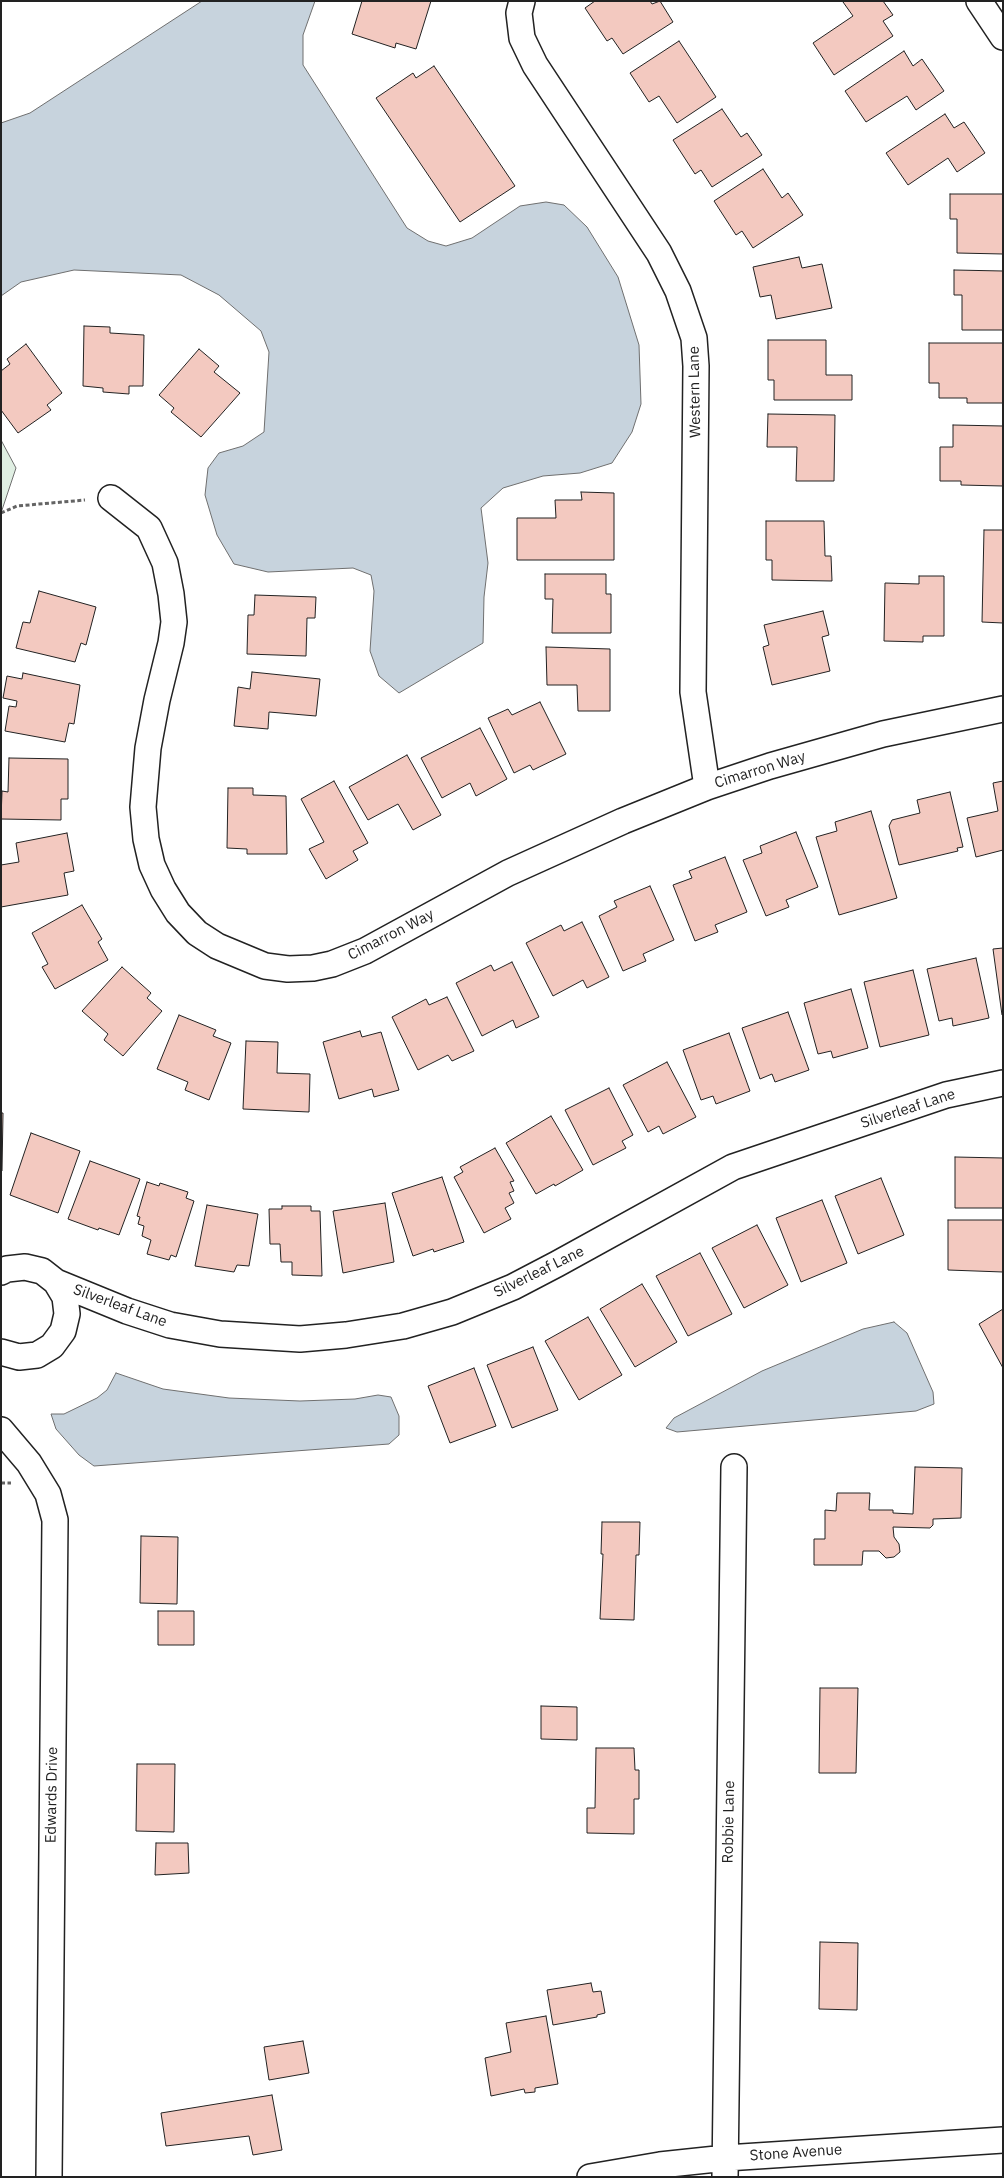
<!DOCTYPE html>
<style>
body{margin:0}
#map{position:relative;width:1004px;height:2178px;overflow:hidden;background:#fff;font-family:"IBM Plex Sans",sans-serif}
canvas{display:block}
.frame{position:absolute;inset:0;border:2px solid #222;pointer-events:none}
</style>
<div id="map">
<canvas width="1004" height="2178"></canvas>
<div class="frame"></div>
</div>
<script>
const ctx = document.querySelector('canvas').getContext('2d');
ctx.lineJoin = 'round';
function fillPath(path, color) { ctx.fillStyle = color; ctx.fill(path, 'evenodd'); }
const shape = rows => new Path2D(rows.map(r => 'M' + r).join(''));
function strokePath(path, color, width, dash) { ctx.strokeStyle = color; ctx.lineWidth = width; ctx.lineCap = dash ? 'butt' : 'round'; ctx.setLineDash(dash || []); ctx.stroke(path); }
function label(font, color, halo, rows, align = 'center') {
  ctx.font = font + ' "IBM Plex Sans",sans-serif'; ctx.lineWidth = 4; ctx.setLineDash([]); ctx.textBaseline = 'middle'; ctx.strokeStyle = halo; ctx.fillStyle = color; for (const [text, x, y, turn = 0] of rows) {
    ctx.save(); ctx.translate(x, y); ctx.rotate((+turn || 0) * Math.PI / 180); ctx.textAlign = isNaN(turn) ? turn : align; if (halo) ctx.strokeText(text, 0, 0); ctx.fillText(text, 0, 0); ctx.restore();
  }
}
const green = shape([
 [1,440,16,468,1,513,1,440]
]);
fillPath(green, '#e0efe3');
strokePath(green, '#6f6f6f', 1);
const water = shape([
 [202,1,315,1,303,35,303,65,407,228,428,241,446,246,472,238,520,206,546,202,564,205,587,227,618,277,639,345,641,404,632,432,612,463,580,473,543,476,503,488,481,508,488,563,484,597,483,643,399,693,379,676,370,651,374,591,371,575,353,568,268,572,234,564,217,535,205,495,208,468,219,453,243,446,264,432,269,352,261,331,219,295,181,275,74,270,21,282,1,296,1,123,30,113,202,1],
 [894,1322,907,1333,933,1392,934,1404,916,1411,677,1432,666,1428,674,1418,762,1371,863,1329,894,1322],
 [116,1373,163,1389,229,1398,300,1401,355,1399,378,1395,391,1397,399,1416,399,1435,389,1444,94,1466,79,1455,56,1429,51,1414,64,1414,97,1398,107,1390,116,1373]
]);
fillPath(water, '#c7d3dd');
strokePath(water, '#6f6f6f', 1);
const building = shape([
 [362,1,431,1,416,49,396,43,395,48,352,34,362,1],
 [595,1,650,1,652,4,660,1,673,22,623,54,612,38,607,41,585,8,595,1],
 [845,1,883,1,893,15,883,21,893,36,834,75,813,43,853,16,843,2,845,1],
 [679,41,716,97,677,123,659,96,649,102,630,73,679,41],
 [904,51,913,66,922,59,944,91,916,110,907,96,866,122,845,91,904,51],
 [434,66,515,186,460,222,376,98,413,73,416,78,434,66],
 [722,109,741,137,747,133,762,155,712,187,701,170,695,174,673,140,722,109],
 [945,114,954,128,964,122,985,153,957,172,948,158,908,185,886,153,945,114],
 [763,169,782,198,788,193,803,215,753,248,742,231,736,235,714,201,763,169],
 [950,194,1003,194,1003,254,957,253,957,219,950,219,950,194],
 [799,257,802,268,822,264,832,308,776,319,771,295,760,297,753,267,799,257],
 [954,270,1003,271,1003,330,962,330,962,295,954,295,954,270],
 [84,326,110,327,110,333,144,335,143,386,129,386,129,394,103,392,103,388,83,386,84,326],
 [768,340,826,340,826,375,852,375,852,400,774,400,774,380,768,380,768,340],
 [929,343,1003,343,1003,403,967,403,967,398,939,398,939,383,929,383,929,343],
 [26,344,62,393,47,405,51,410,18,433,1,410,1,371,10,364,7,359,26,344],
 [199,349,219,366,214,372,240,393,201,437,171,412,174,408,159,395,199,349],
 [768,414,835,415,834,481,796,481,797,447,767,447,768,414],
 [953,425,1003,426,1003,486,961,485,961,481,940,481,940,447,953,447,953,425],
 [581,492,614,493,614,560,517,560,517,518,556,518,555,500,582,500,581,492],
 [766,521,824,521,825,556,831,556,832,581,772,580,772,560,766,560,766,521],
 [984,530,1003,530,1003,623,982,622,984,530],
 [545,574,606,574,606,594,611,594,611,633,552,633,553,599,545,599,545,574],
 [919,576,944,576,944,636,923,636,923,642,884,641,885,583,919,584,919,576],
 [39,591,96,607,86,645,81,643,75,662,16,648,23,622,30,623,39,591],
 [255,595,316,597,315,618,307,618,306,656,247,654,248,615,254,615,255,595],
 [823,611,829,635,822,637,830,671,772,685,763,647,769,645,764,625,823,611],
 [546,647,610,649,610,711,578,711,577,685,547,685,546,647],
 [252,672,320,679,316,716,269,712,268,729,234,726,238,687,250,689,252,672],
 [23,673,80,685,74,724,69,723,65,742,5,731,9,706,16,707,17,701,3,698,7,676,22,679,23,673],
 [540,702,566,754,533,770,530,765,514,773,488,718,508,709,512,715,540,702],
 [480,728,507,779,476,796,470,783,442,798,421,758,480,728],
 [407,755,441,815,413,830,398,804,368,820,349,787,407,755],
 [9,758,68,759,68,799,61,799,61,820,1,819,2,791,8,792,9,758],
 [334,781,368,843,353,851,358,860,326,879,309,849,324,842,301,799,334,781],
 [1003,781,1003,850,976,857,967,818,998,811,993,783,1003,781],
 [228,788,253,788,253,795,286,796,287,854,247,854,247,849,227,848,228,788],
 [950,792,963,847,957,848,958,851,899,865,889,826,892,820,920,813,917,800,950,792],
 [871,811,897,898,839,915,816,837,837,831,835,822,871,811],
 [796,832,818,887,786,900,789,907,766,916,743,860,762,853,760,846,796,832],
 [67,833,74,871,64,873,68,895,1,907,1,865,19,862,16,843,67,833],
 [725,857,747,912,715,925,718,932,695,941,673,885,692,878,689,871,725,857],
 [650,886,674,940,643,954,646,961,623,971,599,916,617,907,614,901,650,886],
 [82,905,102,939,98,942,108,960,55,989,42,967,48,964,32,933,82,905],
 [582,922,609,977,587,988,583,980,553,996,526,943,561,925,564,931,582,922],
 [1003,948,1003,1015,1002,1015,993,949,1003,948],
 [976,958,989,1018,953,1026,952,1018,939,1021,927,969,976,958],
 [512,962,539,1017,516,1028,513,1020,482,1036,456,983,491,965,494,971,512,962],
 [122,967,151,993,147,998,162,1011,123,1056,104,1040,108,1034,82,1011,122,967],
 [913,970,929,1035,880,1047,864,982,913,970],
 [851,989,868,1048,833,1058,831,1051,818,1054,804,1003,851,989],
 [447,997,474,1051,452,1061,448,1055,418,1070,392,1017,426,999,429,1005,447,997],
 [788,1012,809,1070,775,1082,772,1074,760,1079,742,1028,788,1012],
 [179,1015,216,1030,213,1036,231,1043,209,1100,185,1090,188,1082,157,1069,179,1015],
 [360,1031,362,1037,381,1032,399,1090,374,1097,372,1089,339,1099,323,1042,360,1031],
 [729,1033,750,1091,716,1104,713,1096,701,1100,683,1050,729,1033],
 [246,1041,278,1042,277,1073,310,1074,309,1112,243,1109,246,1041],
 [667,1062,696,1117,663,1134,659,1126,648,1132,623,1085,667,1062],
 [609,1088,633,1135,622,1141,626,1148,593,1165,565,1110,609,1088],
 [1,1113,3,1113,2,1171,1,1171,1,1113],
 [551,1116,583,1170,555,1186,554,1184,536,1194,506,1143,551,1116],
 [31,1133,80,1151,58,1213,10,1195,31,1133],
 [495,1148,514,1181,510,1182,514,1191,509,1193,514,1203,505,1208,511,1219,484,1233,454,1177,463,1172,460,1167,495,1148],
 [955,1157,1003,1158,1003,1208,955,1208,955,1157],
 [90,1161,140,1179,119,1235,99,1228,98,1230,68,1219,90,1161],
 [442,1177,464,1242,434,1252,433,1249,413,1256,392,1193,442,1177],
 [881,1178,904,1235,858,1254,835,1196,881,1178],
 [147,1182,159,1186,160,1183,188,1192,186,1198,194,1201,176,1257,171,1255,169,1260,147,1254,151,1240,142,1236,144,1226,138,1224,140,1217,137,1216,147,1182],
 [822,1200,847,1263,801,1282,776,1218,822,1200],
 [385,1203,394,1262,343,1273,333,1211,385,1203],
 [207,1205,258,1214,249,1266,237,1265,234,1272,195,1266,207,1205],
 [282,1206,311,1206,311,1211,320,1211,322,1276,292,1275,292,1262,281,1262,280,1244,270,1244,269,1209,282,1209,282,1206],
 [948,1220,1003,1220,1003,1272,948,1270,948,1220],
 [757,1225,788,1285,744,1308,712,1248,757,1225],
 [700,1253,732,1314,688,1336,656,1276,700,1253],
 [642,1284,677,1342,635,1367,600,1309,642,1284],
 [1003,1309,1003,1368,979,1324,1003,1309],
 [588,1317,622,1375,579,1400,545,1341,588,1317],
 [533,1347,558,1410,512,1428,487,1365,533,1347],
 [474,1368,496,1426,450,1443,428,1386,474,1368],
 [915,1467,962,1468,961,1518,933,1519,933,1525,930,1528,893,1527,894,1537,899,1544,900,1552,894,1557,886,1558,879,1551,863,1551,862,1565,814,1565,814,1539,825,1539,825,1510,836,1511,837,1493,870,1493,869,1510,893,1510,893,1513,913,1514,915,1467],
 [602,1522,640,1522,639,1555,636,1555,634,1620,600,1619,603,1554,601,1554,602,1522],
 [141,1536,178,1537,177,1604,140,1603,141,1536],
 [158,1611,194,1611,194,1645,158,1645,158,1611],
 [820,1688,858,1688,856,1773,819,1773,820,1688],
 [541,1706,577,1707,577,1740,541,1739,541,1706],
 [596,1748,634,1748,635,1770,639,1770,639,1799,634,1799,634,1834,587,1833,587,1808,595,1808,596,1748],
 [137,1764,175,1764,174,1832,136,1831,137,1764],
 [156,1843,188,1843,189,1873,155,1875,156,1843],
 [820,1942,858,1943,857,2010,819,2009,820,1942],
 [591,1983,593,1992,601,1991,605,2013,597,2015,597,2017,553,2025,547,1990,591,1983],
 [546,2016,558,2084,535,2088,535,2092,525,2093,524,2089,491,2096,485,2058,511,2052,506,2023,546,2016],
 [303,2041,309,2073,269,2080,264,2047,303,2041],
 [272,2095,282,2150,253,2155,249,2136,166,2146,161,2113,272,2095]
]);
fillPath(building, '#f3c9c0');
strokePath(building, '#222', 1);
const street = shape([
 [522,1,519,13,522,38,535,65,659,253,678,291,694,338,696,366,693,692,707,787],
 [979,1,1003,37],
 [111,498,149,528,165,563,171,594,174,622,171,643,157,700,148,748,143,807,146,839,152,865,163,889,178,913,197,933,217,946,265,966,288,969,313,968,332,964,365,951,508,873,623,821,707,787,770,766,883,734,1003,709],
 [1,1272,7,1269,25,1267,42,1271,56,1282,65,1297,67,1314,63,1331,52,1346,37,1355,19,1357,1,1352],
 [56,1282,127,1311,170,1325,220,1334,300,1339,346,1335,403,1326,452,1312,513,1287,557,1264,733,1167,946,1095,1003,1083],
 [1,1430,29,1463,48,1494,55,1520,49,2177],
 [590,2177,660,2165,726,2158,1003,2140],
 [725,2177,734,1467]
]);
strokePath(street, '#222', 28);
strokePath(shape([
 [1,513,17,506,85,500],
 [1,1483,11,1483]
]), '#646464', 3, [4, 2.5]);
strokePath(street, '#fff', 25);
label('15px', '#222', '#fff', [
 ["Western Lane",695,392,-91],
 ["Cimarron Way",760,770,-17],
 ["Cimarron Way",391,935,-27],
 ["Silverleaf Lane",908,1109,-18],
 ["Silverleaf Lane",539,1272,-26],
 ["Silverleaf Lane",120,1306,20],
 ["Edwards Drive",52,1795,-89],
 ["Robbie Lane",729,1822,-89],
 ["Stone Avenue",796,2153,-4]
]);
</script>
